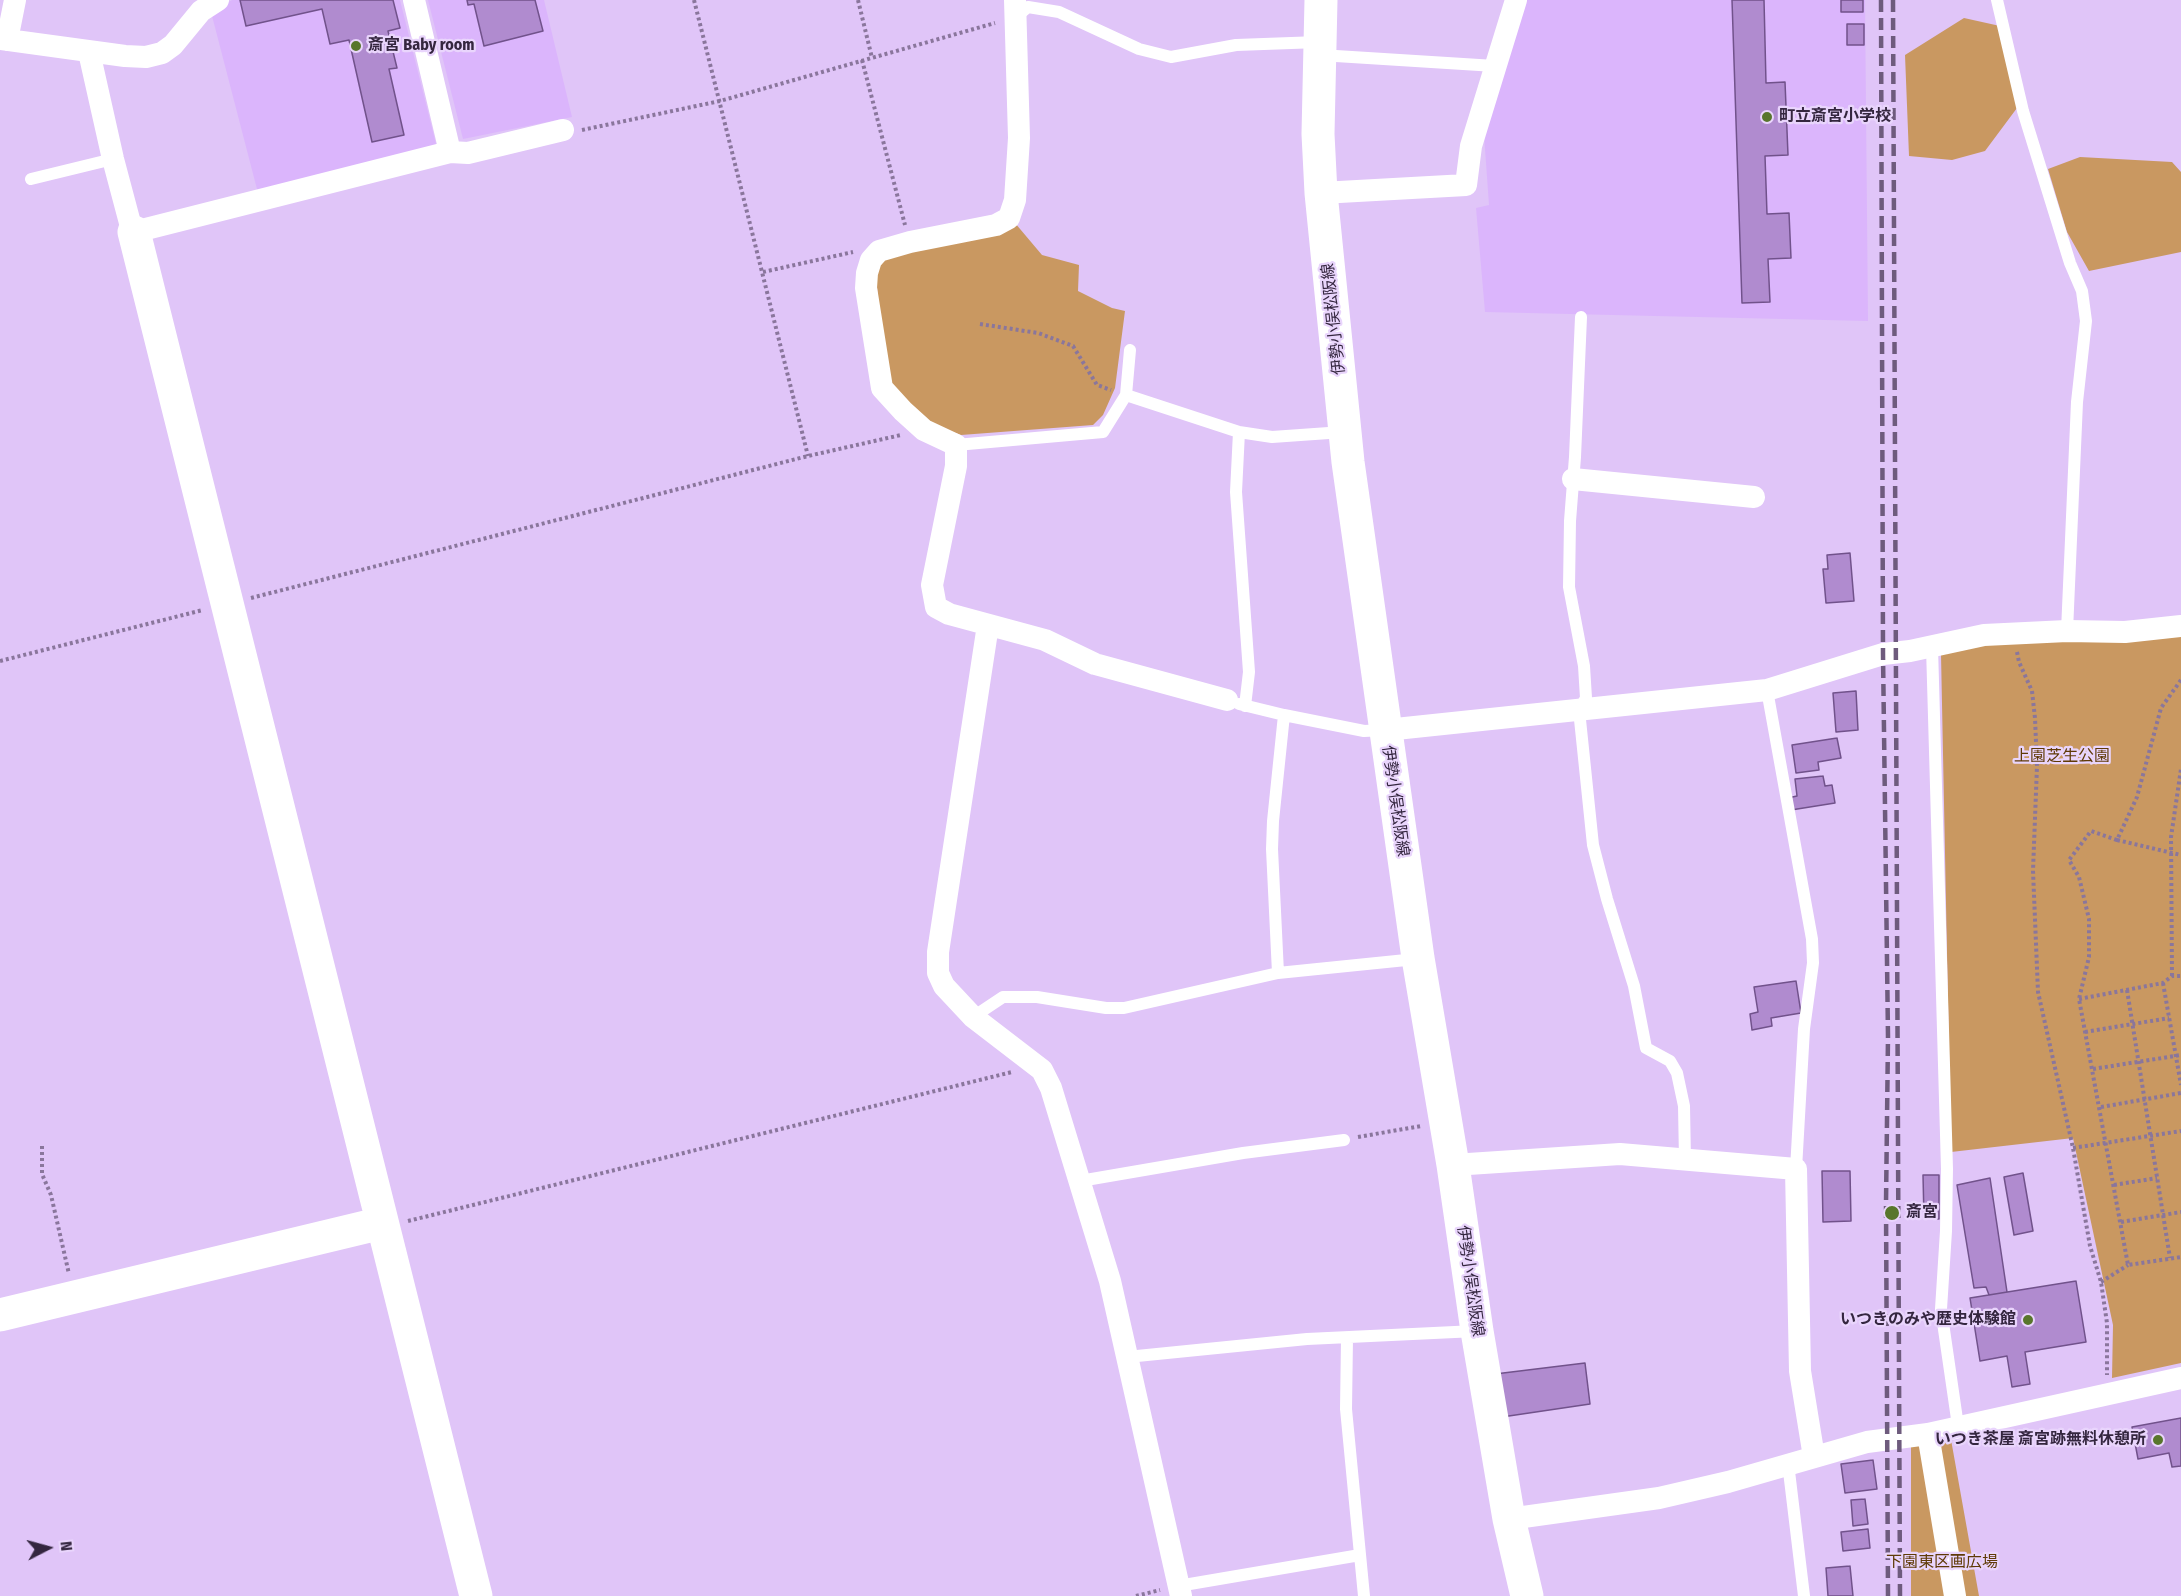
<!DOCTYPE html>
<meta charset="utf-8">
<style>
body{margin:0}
#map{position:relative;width:2181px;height:1596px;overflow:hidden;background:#e0c5f8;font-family:"Fira Sans Condensed",sans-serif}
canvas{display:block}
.north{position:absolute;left:18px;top:1518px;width:60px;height:60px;-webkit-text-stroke:4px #e9d5fc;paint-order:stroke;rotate:84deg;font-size:16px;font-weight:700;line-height:24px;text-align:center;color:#34263f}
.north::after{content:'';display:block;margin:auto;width:21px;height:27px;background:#34263f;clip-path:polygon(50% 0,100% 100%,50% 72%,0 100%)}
</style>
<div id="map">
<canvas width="2181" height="1596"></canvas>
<div class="north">N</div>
</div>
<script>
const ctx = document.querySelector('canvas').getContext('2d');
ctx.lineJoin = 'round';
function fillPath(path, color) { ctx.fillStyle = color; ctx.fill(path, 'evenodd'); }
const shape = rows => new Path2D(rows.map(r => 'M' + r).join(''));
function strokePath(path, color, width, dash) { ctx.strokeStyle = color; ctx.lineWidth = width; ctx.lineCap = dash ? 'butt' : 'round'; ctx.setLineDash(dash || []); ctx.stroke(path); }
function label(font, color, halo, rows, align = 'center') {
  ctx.font = font + ' "Fira Sans Condensed","Noto Sans JP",sans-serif'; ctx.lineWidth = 4.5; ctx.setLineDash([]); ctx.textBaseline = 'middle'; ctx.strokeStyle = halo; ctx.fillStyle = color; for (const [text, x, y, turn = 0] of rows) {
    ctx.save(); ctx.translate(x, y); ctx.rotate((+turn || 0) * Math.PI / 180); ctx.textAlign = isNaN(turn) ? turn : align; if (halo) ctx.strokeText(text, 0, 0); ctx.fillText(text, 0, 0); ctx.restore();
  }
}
fillPath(shape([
 [232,0,400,0,437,148,258,193,211,12],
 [428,0,544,0,572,117,463,139],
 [1525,0,1865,0,1868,321,1485,312,1476,208,1489,205,1484,135]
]), '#dbb5fc');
fillPath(shape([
 [1964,18,2000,26,2017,108,1985,151,1952,160,1909,156,1905,55],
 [2080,157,2172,162,2181,172,2181,252,2089,271,2067,232,2048,169],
 [1015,223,1042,255,1079,265,1078,291,1112,308,1125,311,1115,388,1103,415,1093,425,961,435,925,422,886,383,875,266,879,258],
 [2181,632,2181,1363,2112,1378,2113,1325,2073,1138,1951,1152,1941,654,1974,645],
 [1950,1434,1979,1596,1911,1596,1911,1444]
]), '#c99861');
const building = shape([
 [240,0,393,0,400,28,388,31,397,68,389,69,404,135,372,142,349,40,330,44,322,9,246,26,240,0],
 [467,0,535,0,543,31,484,46,474,4,468,5,467,0],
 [1732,0,1764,0,1766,83,1785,82,1788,155,1765,156,1767,214,1789,213,1791,258,1768,259,1770,302,1742,303,1732,0],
 [1841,0,1863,0,1863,12,1841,12,1841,0],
 [1847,24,1864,24,1864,45,1847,45,1847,24],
 [1850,553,1854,601,1826,603,1823,569,1828,569,1827,555,1850,553],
 [1856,691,1858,730,1836,732,1833,693,1856,691],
 [1837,738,1841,758,1818,762,1819,770,1796,773,1792,745,1837,738],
 [1823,776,1825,786,1832,785,1835,803,1791,810,1788,798,1797,796,1795,779,1823,776],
 [1796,981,1801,1013,1771,1018,1772,1026,1752,1030,1750,1014,1758,1012,1754,987,1796,981],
 [1822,1171,1850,1171,1851,1221,1823,1222,1822,1171],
 [2023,1173,2033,1231,2014,1235,2004,1177,2023,1173],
 [1923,1175,1939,1175,1939,1219,1924,1219,1923,1175],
 [1990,1178,2007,1292,1989,1295,1986,1287,1974,1288,1957,1185,1990,1178],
 [2076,1281,2086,1342,2025,1352,2030,1384,2012,1387,2007,1356,1980,1361,1970,1298,2076,1281],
 [1585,1363,1590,1404,1502,1417,1495,1374,1585,1363],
 [2181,1418,2181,1466,2172,1467,2169,1453,2138,1459,2132,1427,2181,1418],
 [1873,1460,1877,1489,1845,1493,1841,1464,1873,1460],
 [1865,1499,1868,1524,1853,1526,1851,1500,1865,1499],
 [1868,1529,1870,1548,1843,1551,1841,1532,1868,1529],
 [1850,1566,1853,1596,1828,1596,1826,1568,1850,1566]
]);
fillPath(building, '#b08bcf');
strokePath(building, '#71528b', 1.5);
strokePath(shape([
 [694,0,808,456],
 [858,0,872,58],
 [862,60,905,225],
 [582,130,720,101,995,23],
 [763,272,853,252],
 [980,324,1038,333,1073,346,1097,385,1111,390],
 [251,598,808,456,901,435],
 [2017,652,2019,662,2032,691,2035,718,2037,766,2033,871,2038,992,2073,1148,2090,1246,2101,1282,2107,1323,2107,1375],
 [0,661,203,610],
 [2181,680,2161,708,2137,797,2117,840,2091,831,2069,860,2079,877,2089,919,2089,957,2079,999,2128,1265,2181,1257],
 [2117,840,2181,855],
 [2172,976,2171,837,2181,769],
 [2163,983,2181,1085],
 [2127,990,2170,1258],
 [2079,999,2163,983,2172,976,2181,976],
 [2085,1032,2169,1018],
 [2093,1069,2181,1055],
 [2101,1107,2181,1093],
 [1358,1137,1421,1126],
 [42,1146,42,1174,51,1195,69,1274],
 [2073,1148,2181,1131],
 [2114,1185,2157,1178],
 [408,1221,1012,1072],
 [2121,1222,2181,1212],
 [2101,1282,2128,1265],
 [1136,1596,1160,1590]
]), '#8a769c', 4, [3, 3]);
strokePath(shape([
 [1997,0,2023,111,2070,263,2082,291,2086,321,2077,402,2067,631],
 [1016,17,1028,7,1059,12,1139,49,1171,57,1236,45,1319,42],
 [1320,55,1495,66],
 [31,179,113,159],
 [1581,317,1575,457,1570,521,1569,587,1584,666,1586,698,1579,710,1593,845,1607,899,1634,986,1646,1048,1670,1061,1677,1073,1684,1106,1685,1160],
 [1126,395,1239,432,1272,437,1343,432],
 [1239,432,1236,492,1249,672,1245,706],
 [956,445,1103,432,1126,395,1130,350],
 [1932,647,1947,1169,1946,1231,1941,1309,1958,1426],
 [1767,690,1812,939,1813,963,1804,1029,1796,1169],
 [1239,704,1284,715,1364,731,1384,730],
 [1278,973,1272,849,1273,821,1284,715],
 [973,1017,1003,997,1037,997,1106,1008,1124,1008,1278,973,1416,959],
 [1080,1181,1243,1153,1344,1140],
 [1347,1338,1346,1409,1364,1596],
 [1127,1357,1307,1339,1476,1331],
 [1788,1463,1804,1596],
 [1178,1586,1360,1555]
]), '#fff', 12);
strokePath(shape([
 [414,0,450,152],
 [1015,0,1019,138,1015,200,1009,218,996,225,910,242,879,251,871,260,867,273,866,288,882,388,903,411,924,430,956,445,956,466,932,585,936,607,949,614,1045,640,1095,664,1227,700],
 [0,39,125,56,146,57,162,53,173,45,201,11,218,0],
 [7,40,15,0],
 [89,52,113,159,130,223,134,232,450,152,468,153,563,130],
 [1321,193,1466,185,1471,146,1516,0],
 [1573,479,1754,497],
 [988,625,938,952,938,973,944,986,973,1017,1042,1070,1051,1088,1110,1281,1181,1596],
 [1386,730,1767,690,1883,654,1910,651,1984,635,2067,631,2125,632,2181,626],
 [1453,1165,1620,1154,1796,1169,1800,1371,1814,1457],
 [1928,1434,1955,1596],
 [1509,1519,1659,1498,1728,1482,1867,1442,1928,1434,2181,1378]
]), '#fff', 22);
strokePath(shape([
 [1321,0,1318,134,1321,193,1348,462,1418,958,1453,1165,1477,1331,1509,1519,1527,1596],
 [134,232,476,1596],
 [0,1315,382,1223]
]), '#fff', 33);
strokePath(shape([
 [1881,0,1883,654,1888,1037,1886,1204,1888,1596],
 [1893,0,1900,1596]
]), '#6e5b7d', 4.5, [12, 6]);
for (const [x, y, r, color] of [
 [356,46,6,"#58762c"],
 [1767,117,6,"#58762c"],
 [1892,1213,8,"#58762c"],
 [2028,1320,6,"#58762c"],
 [2158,1440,6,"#58762c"]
]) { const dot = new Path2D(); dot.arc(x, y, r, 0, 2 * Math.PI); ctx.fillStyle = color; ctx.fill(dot); strokePath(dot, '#e9d5fc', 2); }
label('bold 16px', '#34263f', '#e9d5fc', [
 ["斎宮 Baby room",368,46],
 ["町立斎宮小学校",1779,117],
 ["斎宮",1906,1213],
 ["いつきのみや歴史体験館",2016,1320,"right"],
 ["いつき茶屋 斎宮跡無料休憩所",2146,1440,"right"]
], 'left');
label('16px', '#34263f', '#e9d5fc', [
 ["伊勢小俣松阪線",1334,319,-96],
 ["伊勢小俣松阪線",1395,801,82],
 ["伊勢小俣松阪線",1470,1281,82]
]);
label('16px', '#5f3a06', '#e9d5fc', [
 ["上園芝生公園",2062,757],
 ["下園東区画広場",1942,1563]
]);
</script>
